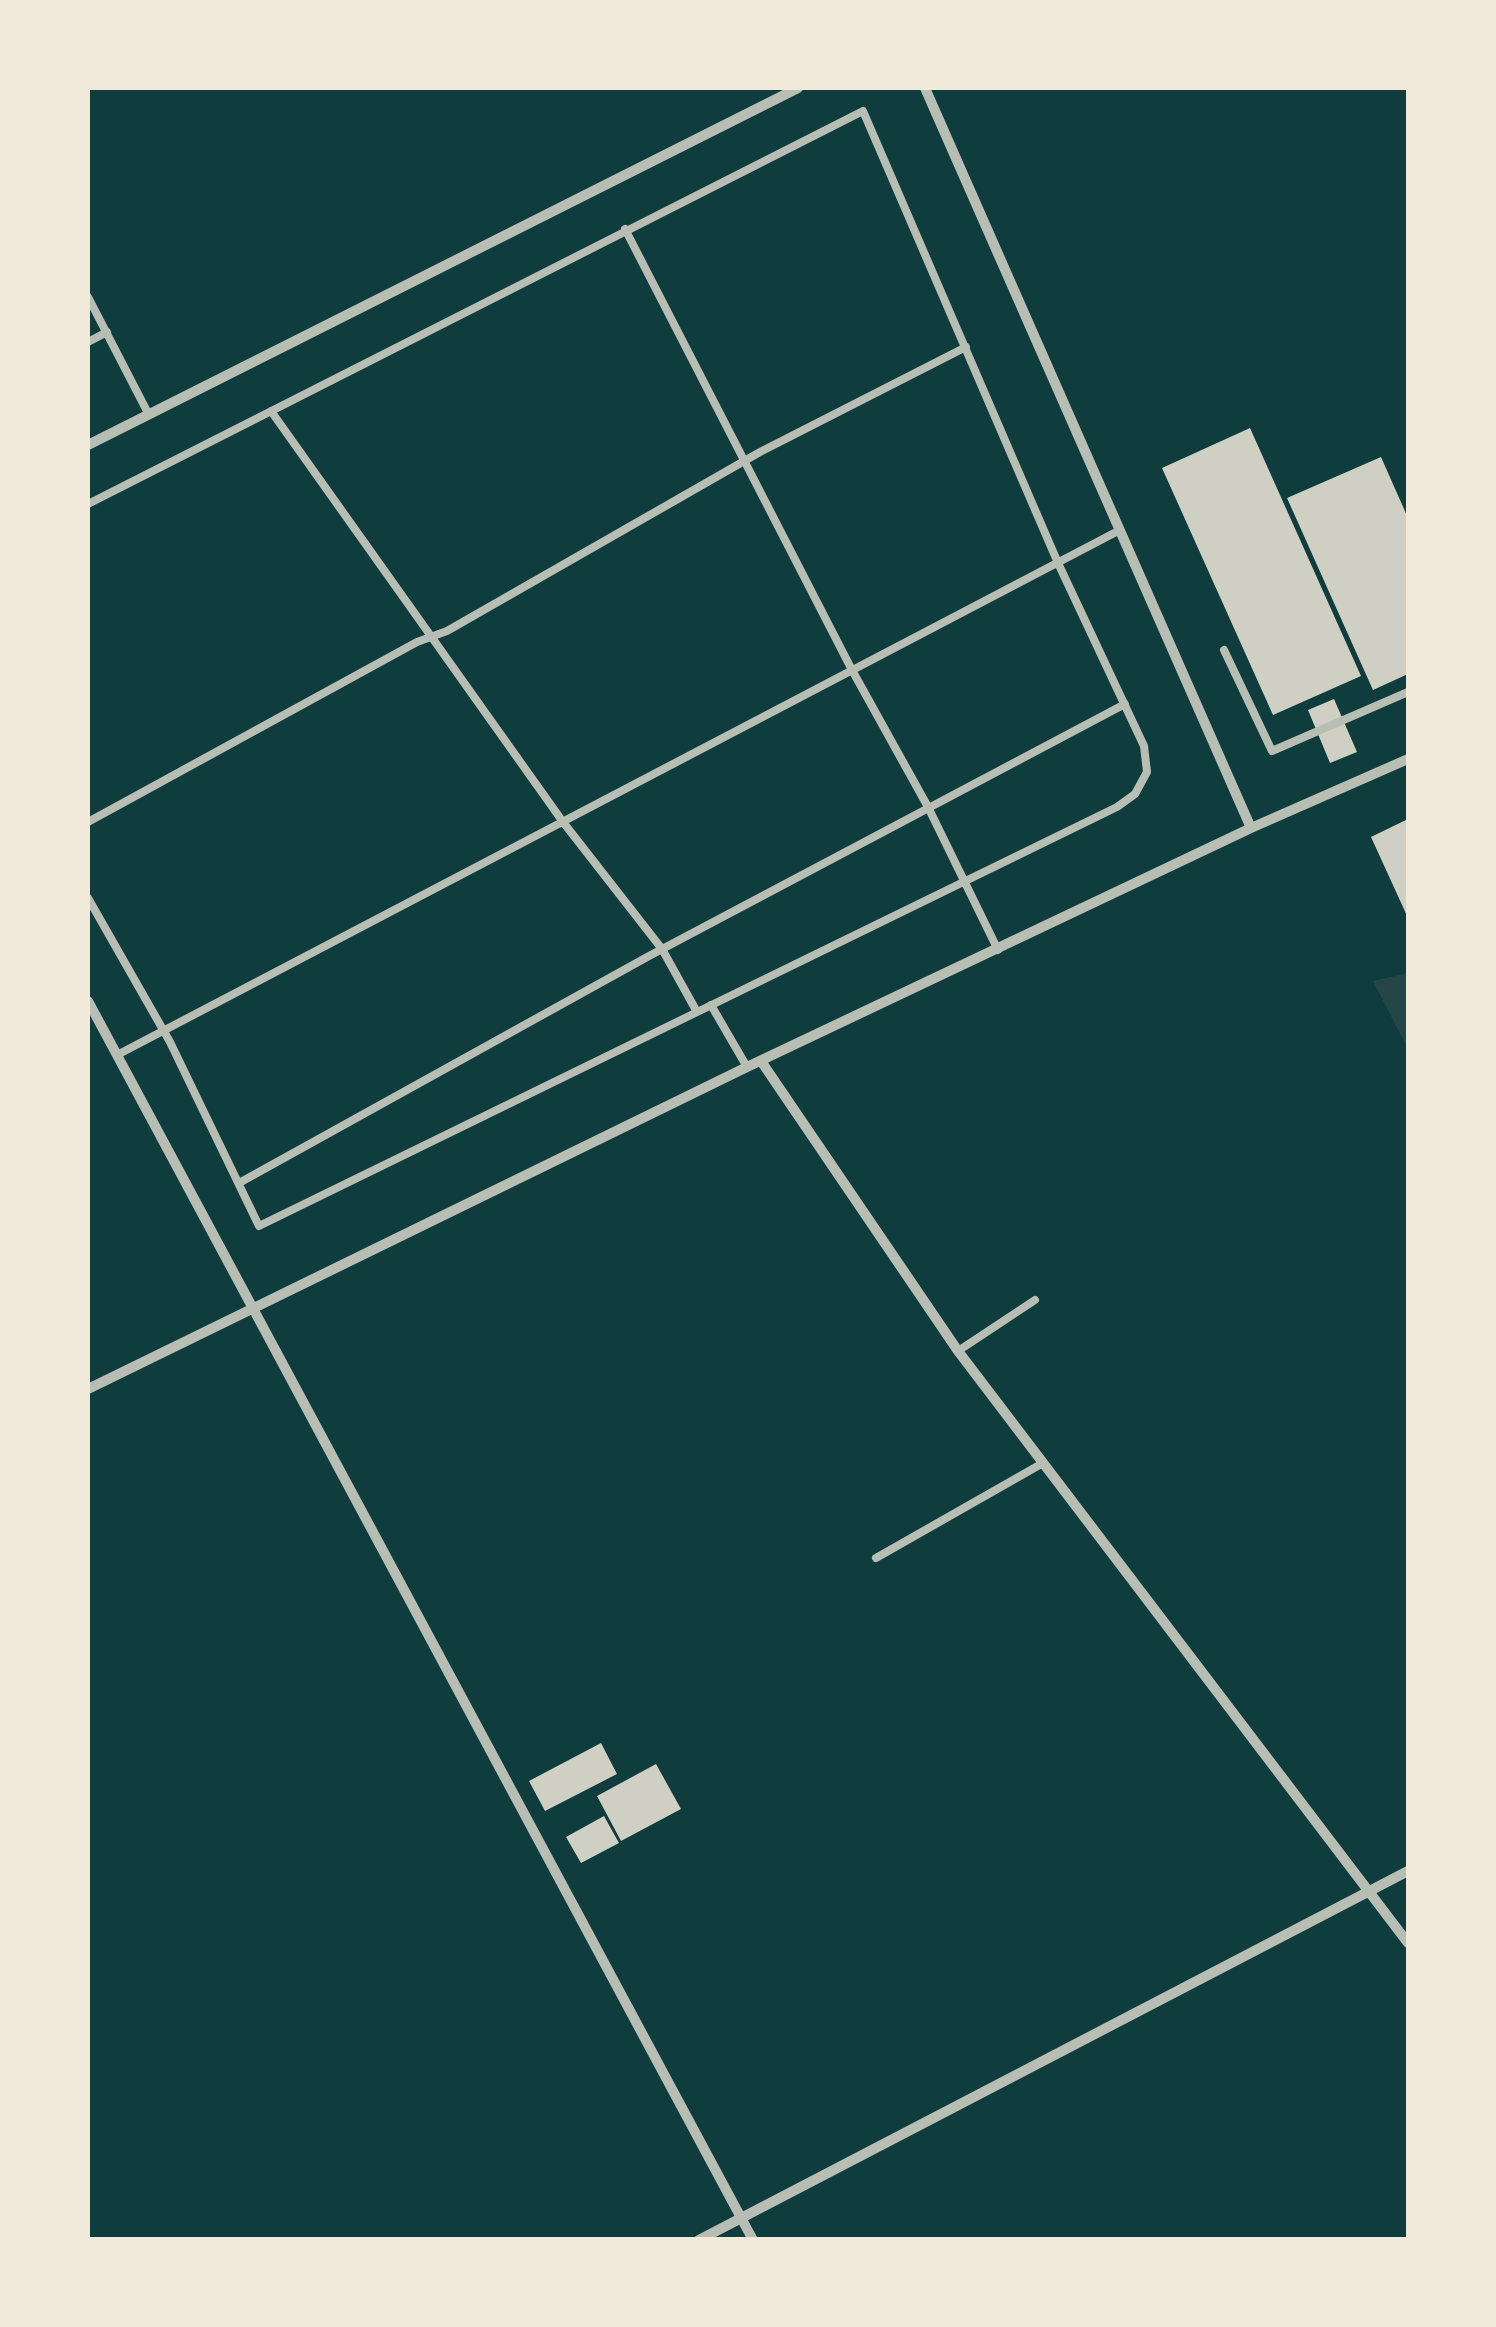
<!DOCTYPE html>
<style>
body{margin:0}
#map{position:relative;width:1496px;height:2327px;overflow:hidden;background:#0f3d3e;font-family:Poppins,sans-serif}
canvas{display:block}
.frame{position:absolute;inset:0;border:90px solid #f1e9da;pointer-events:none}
</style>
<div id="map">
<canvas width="1496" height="2327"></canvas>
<div class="frame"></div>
</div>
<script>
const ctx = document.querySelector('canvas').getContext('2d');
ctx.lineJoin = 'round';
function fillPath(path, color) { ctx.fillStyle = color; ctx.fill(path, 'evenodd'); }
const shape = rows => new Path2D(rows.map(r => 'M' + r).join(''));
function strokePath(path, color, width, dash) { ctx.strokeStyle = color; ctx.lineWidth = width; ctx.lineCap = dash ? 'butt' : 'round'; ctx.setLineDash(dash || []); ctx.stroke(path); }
fillPath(shape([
 [1408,973,1408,1049,1373,981]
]), '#244646');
fillPath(shape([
 [1250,428,1361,676,1273,715,1162,468],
 [1381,457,1408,518,1408,674,1373,690,1287,498],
 [1334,699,1357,752,1330,763,1308,710],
 [1408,819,1408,918,1371,837],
 [601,1743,617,1774,545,1811,529,1781],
 [656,1764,681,1809,621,1841,597,1796],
 [604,1816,619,1843,581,1863,566,1837]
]), '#cfcfc3');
strokePath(shape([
 [625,229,852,670,928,807,998,950],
 [88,297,149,415],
 [88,342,107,332],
 [271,411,563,822,662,949,697,1012],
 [88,504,863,111,1058,563,1144,746,1147,772,1135,794,1117,807,259,1226,170,1042,88,898],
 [1224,650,1272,751,1408,692],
 [88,822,417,642,447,631,760,452,966,347],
 [711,1005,747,1067],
 [117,1055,1120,530],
 [239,1183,649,956,1125,704],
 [958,1351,1035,1300],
 [876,1558,1043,1463]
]), '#b8beb3', 8);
strokePath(shape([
 [925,88,1251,828],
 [88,445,798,88],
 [88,1001,753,2240],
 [761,1061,958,1351,1408,1943],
 [88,1389,747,1067,1251,828,1408,759],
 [699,2240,1408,1871]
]), '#b8beb3', 10);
</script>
